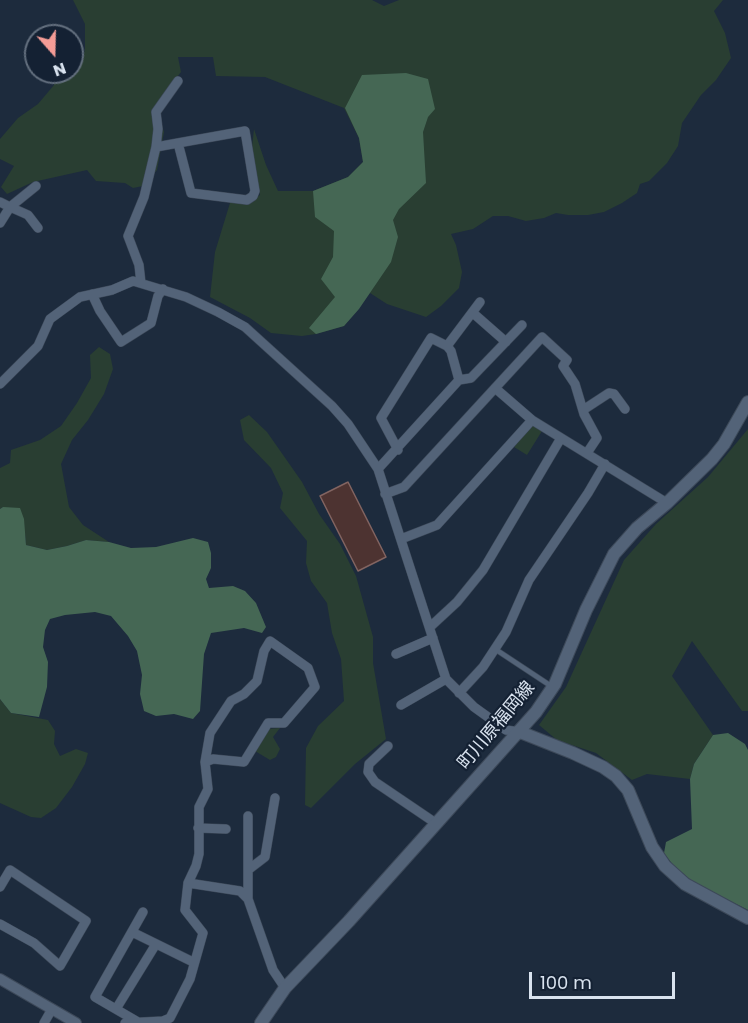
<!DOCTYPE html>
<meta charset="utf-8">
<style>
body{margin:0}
#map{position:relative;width:748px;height:1023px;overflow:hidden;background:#1d2b3d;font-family:Poppins,sans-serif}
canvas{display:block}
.north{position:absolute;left:24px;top:24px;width:60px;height:60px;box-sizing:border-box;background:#142133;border:2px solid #636f7e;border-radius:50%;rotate:160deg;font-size:16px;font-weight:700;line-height:24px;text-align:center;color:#d9e3ef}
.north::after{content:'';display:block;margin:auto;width:21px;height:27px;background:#f59c96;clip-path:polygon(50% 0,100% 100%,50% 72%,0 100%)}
.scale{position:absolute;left:529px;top:972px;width:146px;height:27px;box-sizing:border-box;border:3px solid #d9e3ef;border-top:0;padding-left:8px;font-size:18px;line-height:21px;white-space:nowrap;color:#d9e3ef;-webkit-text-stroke:4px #142133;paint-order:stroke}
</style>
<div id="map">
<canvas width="748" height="1023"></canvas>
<div class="north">N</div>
<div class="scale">100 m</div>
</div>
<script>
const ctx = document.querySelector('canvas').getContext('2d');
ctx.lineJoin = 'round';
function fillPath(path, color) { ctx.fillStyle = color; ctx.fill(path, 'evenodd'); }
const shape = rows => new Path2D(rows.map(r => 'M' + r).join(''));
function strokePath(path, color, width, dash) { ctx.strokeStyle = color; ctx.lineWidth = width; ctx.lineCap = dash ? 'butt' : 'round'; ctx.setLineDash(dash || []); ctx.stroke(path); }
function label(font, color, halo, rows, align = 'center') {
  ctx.font = font + ' Poppins,"Noto Sans JP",sans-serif'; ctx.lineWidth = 4.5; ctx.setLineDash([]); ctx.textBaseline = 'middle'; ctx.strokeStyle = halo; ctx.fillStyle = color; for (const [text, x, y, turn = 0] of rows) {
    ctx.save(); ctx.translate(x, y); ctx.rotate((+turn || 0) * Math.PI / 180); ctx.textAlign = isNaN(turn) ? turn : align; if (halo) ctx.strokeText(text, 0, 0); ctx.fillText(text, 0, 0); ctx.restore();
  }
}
fillPath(shape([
 [73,0,372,0,384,6,399,0,723,0,714,11,725,33,731,58,716,80,701,95,682,123,678,146,667,163,649,181,640,184,637,193,622,203,604,212,588,215,568,215,556,213,544,218,526,221,508,216,493,216,473,229,451,234,456,245,462,272,459,288,441,306,426,317,387,304,370,293,344,326,316,334,302,336,271,333,250,318,210,297,215,252,230,203,250,202,260,195,251,156,254,129,266,165,278,191,313,191,348,177,363,162,359,138,344,108,265,77,216,76,213,57,178,57,181,72,166,91,159,116,164,132,157,170,143,186,133,188,125,183,96,181,87,170,33,182,7,194,1,187,14,166,0,159,0,139,18,118,38,104,54,85,53,72,72,72,72,62,83,60,85,48,85,24],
 [99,347,110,354,113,369,104,394,88,420,72,440,61,464,69,507,83,525,109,542,86,540,67,546,47,550,26,545,25,533,3,507,0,509,0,468,10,463,11,450,40,440,61,426,77,403,91,378,90,355],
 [249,415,267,432,302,482,319,514,340,544,356,576,373,637,373,663,386,739,355,764,311,808,305,805,306,748,318,726,344,701,341,659,332,633,327,603,311,581,306,563,307,541,280,508,283,493,271,468,244,440,240,420],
 [532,425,542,431,527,455,514,447],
 [748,429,748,711,742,711,692,641,672,676,713,735,694,764,690,779,647,774,632,780,596,753,557,740,539,725,566,687,624,560,656,524,708,477],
 [0,699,11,713,48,720,55,731,54,744,60,756,76,749,88,753,85,764,72,787,56,808,41,818,31,817,0,803],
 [280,728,273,737,280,749,276,757,270,760,255,751,267,729]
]), '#293e32');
fillPath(shape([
 [406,73,428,79,435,109,428,117,423,132,426,183,399,209,393,220,398,237,391,262,359,309,344,326,316,334,309,328,335,297,321,279,333,257,334,231,315,217,313,191,348,177,363,162,359,138,345,108,362,75],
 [3,507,20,508,24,519,26,545,47,550,67,546,86,540,109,542,131,548,156,547,193,538,208,542,211,553,211,568,206,579,209,588,233,586,245,591,256,603,266,627,262,633,244,628,211,633,204,654,200,711,193,719,174,714,156,716,144,711,140,694,142,675,137,651,128,636,111,616,95,612,65,615,50,619,45,630,43,647,48,662,47,687,39,717,11,713,0,699,0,509],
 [728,733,745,744,748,750,748,910,693,882,673,865,664,853,666,842,692,829,690,779,694,764,713,735]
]), '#456754');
const building = shape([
 [348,482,386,557,358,571,320,496,348,482]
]);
fillPath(building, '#4d3331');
strokePath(building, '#826461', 1.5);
const service = shape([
 [495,649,551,686]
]);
const minor = shape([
 [156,147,158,129,156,112,178,81],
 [36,186,10,207,28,215,38,228],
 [0,202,10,207,0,223],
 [141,283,139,265,128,236,144,197,156,147,178,143,245,131,255,191,253,196,247,200,191,193,178,143],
 [92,294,100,311,121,342,151,323,158,296,163,289],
 [473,313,506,342],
 [447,346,480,302],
 [0,384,38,346,50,319,80,297,112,290,133,281,186,297,218,312,245,327,332,406,348,424,378,469,446,679,474,707,506,730,520,732],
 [495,388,532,420],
 [583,410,609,393,614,394,625,409],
 [398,450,381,418,431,338,447,346,451,351,459,380],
 [378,469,459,380,471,378,522,325],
 [385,494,404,487,542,337,567,360,563,366,575,384,584,414,597,438,587,453],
 [401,539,437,525,532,420,667,503],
 [430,627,457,602,483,570,561,438],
 [396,654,433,638],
 [459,693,483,667,506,632,529,580,588,493,605,464],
 [401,705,446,679],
 [388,746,369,764,368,772,375,782,437,824],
 [198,828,226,829],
 [248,870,265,857,275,798],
 [188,883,196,866,199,854,199,807,208,789,205,762,210,733,231,701,244,694,257,681,264,651,270,641,308,668,315,687,284,723,268,723,244,762,213,759,205,762],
 [0,887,10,870,86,921,60,966,34,943,0,924],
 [248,899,248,816],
 [132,932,193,962],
 [116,1009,156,944],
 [138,1022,95,997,143,912],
 [44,1023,52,1009],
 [125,1023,163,1021,170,1018,190,979,203,933,185,910,188,883,240,891,248,899,273,970,285,988]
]);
const tertiary = shape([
 [0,979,76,1023]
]);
const secondary = shape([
 [520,732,573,753,603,767,616,776,628,790,652,847,665,866,685,884,748,918],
 [261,1023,285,988,349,921,536,712,555,684,586,610,614,554,637,528,667,503,712,459,724,444,748,402]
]);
strokePath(service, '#3d4959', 6);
strokePath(minor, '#3d4959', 10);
strokePath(tertiary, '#3d4959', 12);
strokePath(secondary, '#3d4959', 14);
strokePath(service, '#536378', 4.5);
strokePath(minor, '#536378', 9);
strokePath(tertiary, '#536378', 10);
strokePath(secondary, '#536378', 12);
label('18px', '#d9e3ef', '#142133', [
 ["町川原福岡線",497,726,-50]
]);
</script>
